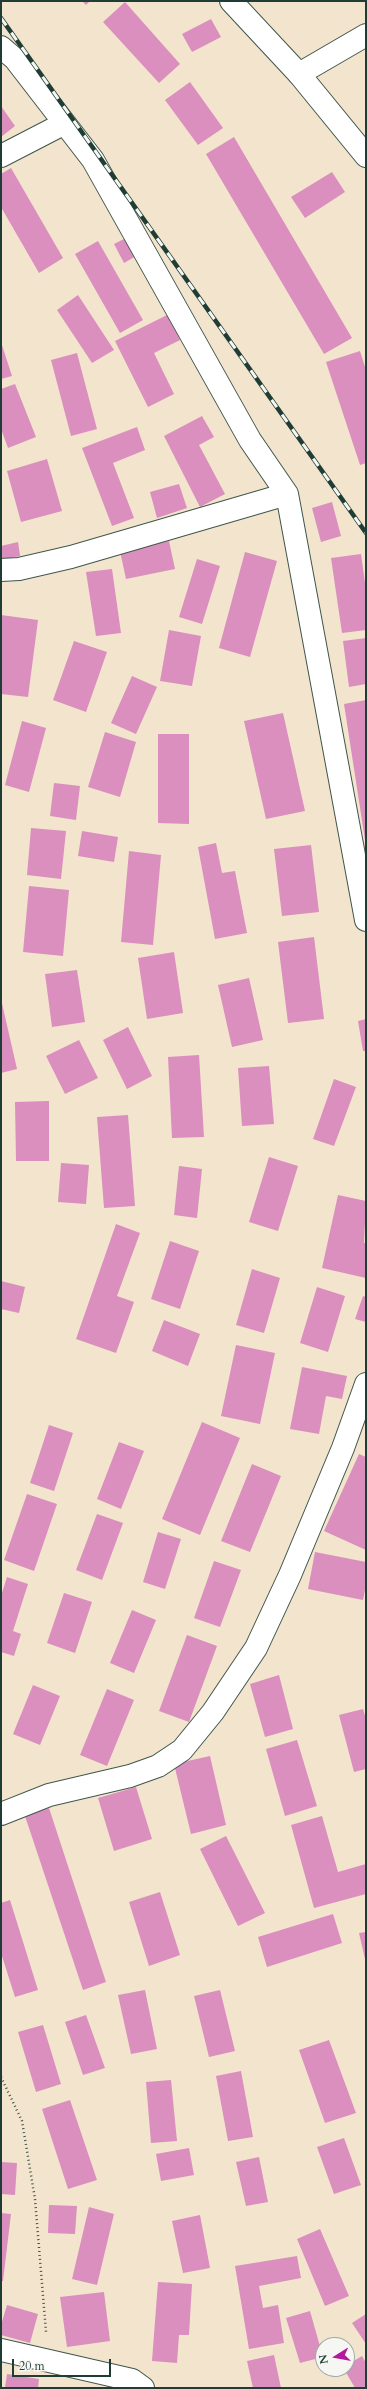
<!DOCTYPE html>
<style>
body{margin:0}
#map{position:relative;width:367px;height:2389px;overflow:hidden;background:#f3e4cd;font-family:Cardo,serif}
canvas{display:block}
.frame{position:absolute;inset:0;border:2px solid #1f3d34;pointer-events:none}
.north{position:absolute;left:315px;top:2337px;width:40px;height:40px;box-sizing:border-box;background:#f6f6f2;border:1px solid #a0aca6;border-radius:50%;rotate:259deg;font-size:11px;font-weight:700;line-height:16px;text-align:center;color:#1f3d34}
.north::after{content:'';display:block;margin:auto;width:14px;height:18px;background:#b5179e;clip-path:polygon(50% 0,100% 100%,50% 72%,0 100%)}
.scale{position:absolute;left:12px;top:2359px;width:99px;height:18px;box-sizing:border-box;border:2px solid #1f3d34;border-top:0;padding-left:5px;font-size:12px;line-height:14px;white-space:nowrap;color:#1f3d34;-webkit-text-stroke:3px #f6f6f2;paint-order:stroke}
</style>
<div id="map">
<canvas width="367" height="2389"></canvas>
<div class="frame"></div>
<div class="north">N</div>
<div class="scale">20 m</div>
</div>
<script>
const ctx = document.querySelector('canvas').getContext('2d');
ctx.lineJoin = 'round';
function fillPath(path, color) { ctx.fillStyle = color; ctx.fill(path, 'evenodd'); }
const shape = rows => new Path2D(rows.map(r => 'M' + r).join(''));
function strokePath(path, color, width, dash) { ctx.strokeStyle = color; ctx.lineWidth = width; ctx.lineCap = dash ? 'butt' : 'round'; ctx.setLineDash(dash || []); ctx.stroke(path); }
fillPath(shape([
 [82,1,90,1,86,5],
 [125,2,180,64,159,83,103,22],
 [211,19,221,37,192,52,182,34],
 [190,82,223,128,198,145,165,100],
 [1,106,15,126,1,137],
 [234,137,352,338,324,354,206,154],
 [11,168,63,258,39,273,1,207,1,174],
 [332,172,345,192,305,218,291,197],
 [134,234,143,252,124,263,114,244],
 [98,241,143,320,120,333,75,254],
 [78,295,114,350,92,363,57,310],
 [167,315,180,340,154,353,174,394,148,407,115,341],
 [1,342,12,376,1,379],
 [360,351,366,370,366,463,360,465,326,362],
 [77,353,97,429,71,436,51,360],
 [15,384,36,437,8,448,1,429,1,389],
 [202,416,214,437,199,445,225,494,200,507,164,436],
 [137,427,145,450,113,463,134,518,112,526,82,448],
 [47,459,62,511,21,522,7,471],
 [179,484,187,508,157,518,150,492],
 [332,502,341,536,321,542,312,508],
 [169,541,175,569,126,579,120,551],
 [18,542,20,556,1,560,1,546],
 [245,552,277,561,250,657,219,648],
 [361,554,366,590,366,630,342,633,331,558],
 [197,559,220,566,202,624,179,617],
 [112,569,121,633,96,636,86,572],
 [1,615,38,620,28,697,1,694],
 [169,630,201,636,192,686,160,681],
 [366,638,366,684,349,687,343,641],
 [74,641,107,652,86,712,53,700],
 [132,676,157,687,136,734,111,723],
 [366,700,366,840,365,840,344,704],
 [283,713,305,811,266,819,244,721],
 [22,721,46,728,29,792,5,785],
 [105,732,136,742,120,797,88,787],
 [158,734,189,734,189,824,158,823],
 [54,783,80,786,76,820,50,816],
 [31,828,66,831,61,879,27,875],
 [82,831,118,837,114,862,78,856],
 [216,843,222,873,235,871,247,933,215,939,198,847],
 [311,845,319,912,282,916,274,849],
 [129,851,161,855,153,945,121,942],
 [29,886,69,890,63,956,23,952],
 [314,937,324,1019,288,1023,278,942],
 [174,952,183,1013,147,1019,138,958],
 [77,970,85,1022,52,1027,45,974],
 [249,978,263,1040,232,1047,218,985],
 [1,999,17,1069,1,1073],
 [366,1019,366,1051,363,1051,358,1021],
 [128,1027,152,1076,127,1089,103,1040],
 [79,1040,98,1078,65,1094,46,1056],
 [199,1055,204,1137,172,1138,168,1057],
 [269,1066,274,1124,242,1126,238,1068],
 [334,1079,356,1087,334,1146,313,1139],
 [49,1101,49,1161,16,1161,15,1102],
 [128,1115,135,1206,104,1208,97,1117],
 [269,1157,298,1166,278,1231,249,1222],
 [61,1163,89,1165,86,1204,58,1202],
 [179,1166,202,1169,197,1218,174,1215],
 [338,1195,366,1201,364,1243,366,1243,366,1278,322,1268],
 [116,1224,140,1233,117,1296,134,1302,116,1353,76,1339],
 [170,1241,199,1251,180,1309,151,1299],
 [252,1269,280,1278,264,1333,236,1325],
 [1,1281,25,1287,19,1313,1,1309],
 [317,1287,345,1296,328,1352,300,1343],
 [363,1296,366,1297,366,1322,355,1319],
 [164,1320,200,1334,188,1366,152,1351],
 [236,1345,275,1353,260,1424,221,1416],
 [302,1367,347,1376,342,1399,326,1396,319,1434,290,1429],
 [202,1422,240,1438,200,1535,162,1519],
 [49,1425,73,1433,54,1491,30,1483],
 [119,1442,144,1451,121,1509,97,1499],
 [359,1454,366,1457,366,1550,324,1531],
 [252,1464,281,1476,250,1552,221,1541],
 [27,1494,57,1504,34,1571,4,1560],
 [97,1514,123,1523,102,1580,76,1570],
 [158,1532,181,1539,165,1589,143,1582],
 [315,1552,366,1562,366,1585,363,1600,308,1589],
 [214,1561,241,1570,220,1627,194,1618],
 [7,1577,28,1584,13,1631,21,1634,14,1656,1,1652,1,1596],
 [64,1593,92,1602,75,1653,47,1643],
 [132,1610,156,1620,134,1673,110,1663],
 [187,1635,217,1646,189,1722,159,1711],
 [279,1675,293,1729,265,1737,250,1684],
 [33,1685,60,1696,40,1745,13,1734],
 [107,1689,134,1700,107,1766,80,1755],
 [363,1709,366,1719,366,1769,354,1772,339,1715],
 [297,1740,317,1806,285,1816,266,1749],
 [210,1756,226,1825,191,1834,174,1764],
 [136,1787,152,1839,114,1851,98,1798],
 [49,1808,106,1982,83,1990,25,1816],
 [322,1816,338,1872,366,1864,366,1894,314,1908,291,1825],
 [226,1836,265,1913,238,1926,200,1849],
 [160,1892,180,1955,149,1966,129,1902],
 [10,1900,38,1990,15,1997,1,1953,1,1903],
 [333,1914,342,1943,267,1967,258,1937],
 [366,1932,366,1959,365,1959,359,1933],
 [145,1990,157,2049,131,2054,118,1995],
 [220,1990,235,2051,209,2057,194,1996],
 [86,2015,105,2068,83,2075,65,2022],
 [43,2025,61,2084,36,2092,18,2032],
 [329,2040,356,2113,325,2123,299,2050],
 [241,2071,253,2137,228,2141,216,2076],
 [171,2080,177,2141,151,2143,146,2082],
 [70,2100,97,2180,68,2189,42,2109],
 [344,2138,361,2185,334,2194,317,2147],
 [189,2148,194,2175,161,2181,156,2154],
 [259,2157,268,2202,246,2206,236,2162],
 [1,2162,17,2163,15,2195,1,2194],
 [49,2205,77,2206,75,2234,48,2233],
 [89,2207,114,2214,97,2285,72,2279],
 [1,2213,11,2214,3,2281,1,2281],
 [200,2215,210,2268,183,2273,172,2221],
 [320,2229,349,2296,325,2306,297,2239],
 [297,2256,301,2278,259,2286,263,2308,278,2305,284,2343,249,2349,235,2266],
 [158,2282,192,2284,189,2335,179,2335,177,2363,152,2361],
 [104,2292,110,2341,67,2347,60,2297],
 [7,2305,38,2314,30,2343,1,2335,1,2325],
 [310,2311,323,2357,300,2363,286,2318],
 [366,2314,366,2344,352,2323],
 [274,2355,281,2388,253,2388,247,2361],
 [362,2356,366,2363,366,2388,355,2388,344,2369,347,2369,347,2365],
 [7,2374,39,2379,38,2388,5,2388]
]), '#da8fbe');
const street = shape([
 [1,47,15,59,93,160,250,440,287,494,366,920],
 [299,74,366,35],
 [1,156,63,124],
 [1,570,19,569,71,557,287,494],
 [1,1814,49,1795,130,1776,158,1766,182,1750,213,1712,256,1648,290,1575,343,1448,366,1384],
 [1,2350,132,2380,143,2388]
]);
const primary = shape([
 [231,1,299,74,366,156]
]);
strokePath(street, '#3f564b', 24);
strokePath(primary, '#3f564b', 24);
strokePath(shape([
 [1,2077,22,2121,35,2199,46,2332]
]), '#3f564b', 2.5, [1, 3]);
strokePath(street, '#fff', 22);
strokePath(primary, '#fff', 22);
const rail = shape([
 [1,18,366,533]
]);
strokePath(rail, '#1f3d34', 4.5);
strokePath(rail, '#f6f6f2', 3, [9]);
</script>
